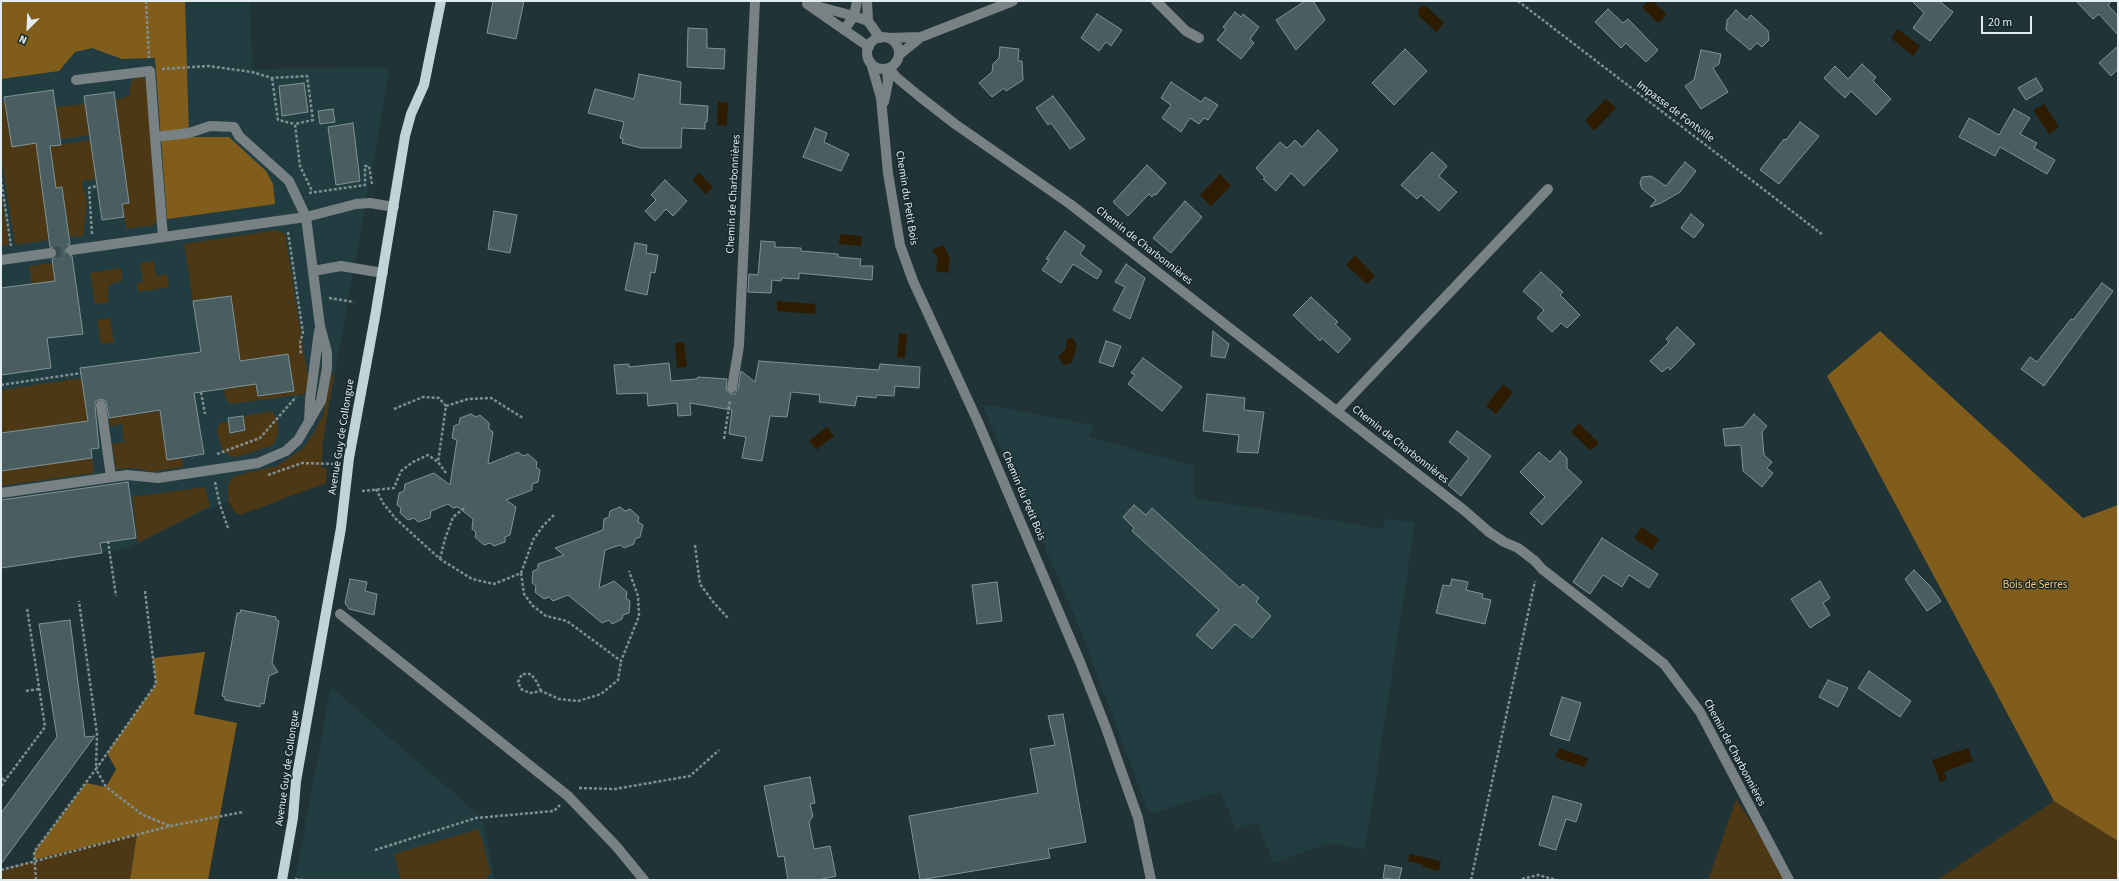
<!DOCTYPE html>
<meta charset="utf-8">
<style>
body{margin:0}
#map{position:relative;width:2119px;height:881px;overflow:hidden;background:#203336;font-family:"Source Sans 3",sans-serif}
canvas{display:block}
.frame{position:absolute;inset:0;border:2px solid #e2edef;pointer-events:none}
.north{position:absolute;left:8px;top:8px;width:40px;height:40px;-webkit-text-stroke:3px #17292c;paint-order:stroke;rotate:204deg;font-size:11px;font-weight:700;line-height:16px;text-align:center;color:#e2edef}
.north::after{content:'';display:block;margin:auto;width:14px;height:18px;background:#e2edef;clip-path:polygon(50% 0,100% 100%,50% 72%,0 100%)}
.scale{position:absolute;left:1981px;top:16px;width:51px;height:18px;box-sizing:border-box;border:2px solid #e2edef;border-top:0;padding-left:5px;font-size:12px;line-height:14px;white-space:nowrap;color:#e2edef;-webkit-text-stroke:3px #17292c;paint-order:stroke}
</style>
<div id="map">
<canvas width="2119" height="881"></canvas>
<div class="frame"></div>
<div class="north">N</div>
<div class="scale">20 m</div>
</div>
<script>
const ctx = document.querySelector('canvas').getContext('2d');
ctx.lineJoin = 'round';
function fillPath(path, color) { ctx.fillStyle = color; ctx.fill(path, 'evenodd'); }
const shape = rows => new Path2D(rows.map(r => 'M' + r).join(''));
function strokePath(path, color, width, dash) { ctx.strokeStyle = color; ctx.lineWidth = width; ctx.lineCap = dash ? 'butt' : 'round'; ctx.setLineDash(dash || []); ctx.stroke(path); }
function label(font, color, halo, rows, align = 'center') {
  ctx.font = font + ' "Source Sans 3",sans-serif'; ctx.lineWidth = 3; ctx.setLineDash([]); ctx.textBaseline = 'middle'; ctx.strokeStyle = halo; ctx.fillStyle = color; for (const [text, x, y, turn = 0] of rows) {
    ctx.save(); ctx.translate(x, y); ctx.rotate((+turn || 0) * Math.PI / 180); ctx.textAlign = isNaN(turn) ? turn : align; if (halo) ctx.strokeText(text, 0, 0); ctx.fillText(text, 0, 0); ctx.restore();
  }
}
fillPath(shape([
 [1,1,250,1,252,69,390,68,318,467,203,511,129,548,1,569],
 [982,404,1093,425,1089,437,1194,466,1194,498,1383,529,1385,519,1415,523,1365,849,1330,843,1273,863,1258,822,1236,830,1221,792,1149,814,1079,626],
 [331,687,477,813,482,820,495,880,295,880]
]), '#213d42');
fillPath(shape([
 [140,76,145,78,147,82,158,219,154,225,126,229,122,204,129,202,115,100,129,96,131,81],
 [1,102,5,102,12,147,36,143,49,240,15,245,1,156],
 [85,104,90,135,60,139,56,107],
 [91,140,96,179,82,181,87,203,83,236,69,237,62,187,56,188,50,146],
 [1,192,9,245,1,246],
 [276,230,285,234,309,383,308,389,304,394,231,404,226,400,224,389,244,386,255,376,258,396,294,391,288,354,253,359,241,368,231,296,193,301,184,244],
 [154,261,156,276,167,274,169,287,138,292,137,283,143,282,140,263],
 [53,263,57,294,34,297,29,266],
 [121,268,122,281,113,283,108,287,108,302,95,304,90,273],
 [110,318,114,342,101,344,97,320],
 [331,375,334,375,322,446,323,450,321,468,327,468,326,483,240,515,236,513,228,501,228,484,234,476,277,466,303,448,313,434,323,415],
 [82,378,88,421,1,433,1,390],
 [175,409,177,420,161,423,167,459,182,457,183,467,151,472,135,468,116,469,112,444,124,442,122,424,110,426,109,418],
 [272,411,277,419,278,431,275,442,271,446,237,457,231,456,222,450,217,431,219,423,229,422,230,433,245,431,243,416],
 [92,458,94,473,1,486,1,471],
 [205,487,210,506,138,543,132,497],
 [1736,799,1790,880,1708,880],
 [2054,801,2118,841,2118,880,1937,880],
 [479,829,491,874,487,875,488,880,401,880,394,854],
 [137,834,130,880,1,880,1,870]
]), '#4c3815');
fillPath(shape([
 [1,1,185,1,189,137,229,137,266,171,273,184,275,204,167,219,155,58,122,59,92,48,75,52,59,71,1,79],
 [1880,331,2083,518,2118,505,2118,841,2054,801,1827,376],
 [205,652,194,714,237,723,208,880,130,880,137,834,34,860,34,852,86,783,106,787,116,769,107,753,156,684,153,658]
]), '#815d1c');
fillPath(shape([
 [1648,1,1653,1,1667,15,1658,23,1642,7],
 [1422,5,1424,7,1426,6,1444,23,1436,32,1418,15,1419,13,1417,11],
 [1898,29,1920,46,1913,56,1891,38],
 [1606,99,1616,108,1594,131,1585,121],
 [718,102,728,103,727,126,717,125],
 [2044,104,2059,127,2049,134,2033,110],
 [699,173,713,187,706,194,692,180],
 [1220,174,1231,186,1211,206,1200,195],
 [840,234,862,236,861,246,839,244],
 [944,245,950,259,948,273,936,271,938,258,932,250],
 [1355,255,1375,276,1367,284,1346,265],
 [777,301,816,304,815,314,777,311],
 [899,333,907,334,905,358,897,357],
 [1070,338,1074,339,1077,346,1072,362,1065,365,1061,362,1059,356,1066,349,1066,341],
 [684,342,687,367,677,368,675,343],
 [1503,384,1513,392,1496,414,1486,406],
 [1579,423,1599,443,1591,451,1571,432],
 [827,427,834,436,816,450,809,441],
 [1641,528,1643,528,1659,539,1652,550,1634,538],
 [1559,748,1588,758,1584,767,1555,757],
 [1968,748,1973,761,1944,772,1947,779,1940,782,1932,760],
 [1410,854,1441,861,1439,871,1423,867,1423,865,1408,861]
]), '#2e1c00');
const building = shape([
 [493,1,524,1,516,39,487,33,493,1],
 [1305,1,1313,1,1325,20,1296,50,1276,20,1305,1],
 [1912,1,1939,1,1953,12,1930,41,1913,28,1924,13,1912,1],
 [2076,1,2112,1,2108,5,2118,16,2118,35,2099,14,2093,19,2076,1],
 [1608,9,1623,23,1628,19,1658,50,1646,62,1626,43,1621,48,1595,22,1608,9],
 [1736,10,1747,20,1751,15,1768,31,1769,40,1762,47,1757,43,1750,50,1726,30,1727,20,1736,10],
 [1235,12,1241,17,1243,14,1259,27,1250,39,1254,43,1241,59,1217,40,1226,29,1223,27,1235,12],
 [1097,14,1122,30,1111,46,1106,42,1099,51,1081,38,1097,14],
 [688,28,707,29,707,48,725,49,724,69,687,67,688,28],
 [2118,46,2118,69,2111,76,2099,63,2118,46],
 [1000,47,1019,49,1018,61,1022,61,1023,80,1006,91,1004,88,992,97,979,83,992,72,993,64,999,58,1000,47],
 [1405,49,1427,71,1394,105,1372,83,1405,49],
 [1701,50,1721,54,1719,64,1713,68,1728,92,1701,109,1685,86,1694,80,1701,50],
 [1862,64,1876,77,1873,81,1891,99,1876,115,1851,91,1845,98,1824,78,1835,66,1848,79,1862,64],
 [639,74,681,82,680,104,708,106,707,122,705,122,705,129,682,128,681,148,641,148,622,143,623,139,620,138,624,122,588,113,595,89,634,99,639,74],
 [2036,78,2043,90,2026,100,2018,88,2036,78],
 [1171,82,1201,102,1205,97,1218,105,1208,120,1204,118,1199,124,1190,118,1181,132,1162,118,1171,105,1161,98,1171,82],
 [304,83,308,112,282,116,279,86,304,83],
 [53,90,61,145,50,146,56,188,62,187,70,244,67,245,65,251,66,254,72,256,83,334,47,338,51,368,1,375,1,288,55,281,52,259,55,258,57,252,56,249,50,247,36,143,12,147,4,97,53,90],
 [114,92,129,203,122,204,124,217,102,220,84,96,114,92],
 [1053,96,1085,139,1070,149,1051,123,1048,125,1036,108,1053,96],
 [333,109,335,122,320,124,318,111,333,109],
 [2014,109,2030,118,2020,134,2037,143,2034,148,2055,160,2047,174,2000,147,1995,156,1959,137,1969,118,1999,135,2014,109],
 [1800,122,1819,136,1779,184,1760,170,1784,139,1786,140,1800,122],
 [353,123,360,181,336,185,328,127,353,123],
 [815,128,827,133,824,142,849,154,841,171,803,157,815,128],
 [1318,130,1338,150,1304,186,1291,173,1276,191,1263,179,1265,178,1256,168,1280,142,1287,148,1295,140,1302,147,1318,130],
 [1432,152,1447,166,1439,176,1457,192,1439,211,1421,195,1417,199,1401,185,1432,152],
 [1685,162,1696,171,1680,192,1661,203,1650,207,1656,200,1642,189,1640,183,1642,177,1651,176,1666,186,1685,162],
 [1147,165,1166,183,1156,195,1154,194,1152,197,1149,194,1128,216,1113,202,1147,165],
 [665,180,687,201,673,216,666,209,655,221,645,211,656,200,651,195,665,180],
 [1185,201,1202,217,1171,253,1153,238,1185,201],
 [494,211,517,215,510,253,488,249,494,211],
 [1691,214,1704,225,1694,238,1681,228,1691,214],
 [1065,231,1085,246,1080,254,1102,271,1097,279,1073,264,1061,283,1042,270,1049,260,1046,259,1065,231],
 [761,241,775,242,775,247,801,248,801,251,838,254,838,257,861,259,860,266,873,266,872,280,799,273,799,279,782,278,781,281,772,280,771,293,748,292,749,274,758,275,761,241],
 [635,243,647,245,646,253,658,255,655,273,651,272,647,295,625,290,635,243],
 [1126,264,1145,278,1130,319,1113,310,1125,287,1115,282,1126,264],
 [1541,272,1563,292,1560,295,1580,315,1567,328,1561,323,1552,332,1537,318,1544,310,1523,291,1541,272],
 [2102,283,2113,291,2044,386,2021,369,2030,357,2037,362,2071,319,2073,320,2102,283],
 [231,296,240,361,288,354,294,391,258,396,256,384,194,393,204,454,167,460,160,410,109,418,106,401,100,399,95,402,95,406,99,448,91,449,92,458,1,471,1,433,88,421,80,368,201,352,193,301,231,296],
 [1311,297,1338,322,1335,324,1351,339,1338,353,1322,338,1320,341,1293,315,1311,297],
 [1677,327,1695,344,1670,370,1668,367,1662,372,1650,361,1669,342,1666,339,1677,327],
 [1213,331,1229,344,1225,358,1211,356,1213,331],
 [1106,341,1121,346,1113,367,1099,362,1106,341],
 [1143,358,1182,387,1162,411,1128,384,1135,375,1131,373,1143,358],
 [759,361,879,370,880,364,920,367,919,388,895,386,894,396,877,395,876,398,857,396,855,406,819,402,820,395,791,392,787,417,770,416,762,461,742,458,746,437,729,434,732,410,690,403,691,415,678,416,677,403,648,406,647,393,617,394,614,365,629,364,629,367,669,363,671,381,697,379,698,377,727,379,726,390,731,394,735,394,738,389,741,371,755,382,759,361],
 [1207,394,1245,398,1244,410,1264,412,1258,453,1237,452,1239,435,1203,431,1207,394],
 [471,414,476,417,480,415,489,423,489,429,493,432,488,464,518,452,523,456,528,454,537,462,536,467,540,470,538,482,532,484,532,490,506,500,516,507,510,535,505,537,505,542,494,546,490,543,484,545,475,537,476,532,472,529,473,519,458,507,453,508,448,504,431,511,430,518,418,522,414,518,408,520,400,513,401,508,397,505,399,493,404,491,405,484,434,473,450,485,457,440,452,438,454,426,459,424,460,418,471,414],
 [1754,414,1767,426,1762,432,1764,455,1772,462,1767,468,1773,473,1762,487,1743,471,1741,445,1725,446,1723,429,1743,427,1754,414],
 [243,416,245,430,230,433,228,418,243,416],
 [1457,431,1491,456,1461,496,1448,485,1469,458,1449,442,1457,431],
 [1560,451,1567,458,1567,468,1582,482,1542,525,1530,513,1545,497,1520,472,1539,452,1550,462,1560,451],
 [128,482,136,538,100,543,102,553,1,568,1,500,128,482],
 [1134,505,1146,515,1152,508,1240,588,1243,584,1259,598,1256,602,1271,616,1252,638,1235,624,1212,649,1196,635,1219,610,1132,531,1134,528,1123,517,1134,505],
 [620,507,625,511,630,509,639,517,638,522,643,525,640,537,635,539,634,544,624,548,620,545,605,550,599,588,614,581,627,592,626,598,630,601,629,613,623,615,622,619,612,624,609,620,602,623,568,595,553,601,549,597,544,599,535,592,536,586,532,583,533,571,538,569,538,564,564,555,555,548,603,530,604,519,609,517,610,511,620,507],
 [1602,538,1658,574,1649,588,1629,575,1622,587,1603,575,1590,594,1573,582,1602,538],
 [1914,570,1930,586,1941,601,1927,611,1905,579,1914,570],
 [350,579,367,582,365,591,377,594,374,615,349,609,345,603,350,579],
 [1452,579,1468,582,1466,590,1483,594,1482,598,1491,600,1485,624,1436,613,1443,585,1450,586,1452,579],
 [1820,581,1830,598,1823,603,1830,615,1810,628,1791,599,1820,581],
 [997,582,1002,621,977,624,972,585,997,582],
 [241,610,276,617,276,620,279,621,272,663,278,672,269,676,264,704,261,703,260,707,225,700,225,697,222,696,237,613,240,613,241,610],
 [70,620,85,737,95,736,1,864,1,813,57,737,39,624,70,620],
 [1869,671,1911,701,1900,717,1858,688,1869,671],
 [1828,680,1848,688,1838,707,1819,697,1828,680],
 [1562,697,1581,703,1569,741,1550,735,1562,697],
 [1063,714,1086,842,1048,849,1050,858,920,880,909,816,1038,793,1030,749,1055,745,1048,716,1063,714],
 [810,777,815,803,810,804,813,816,809,822,814,849,830,846,836,876,818,880,788,880,784,856,778,857,764,786,810,777],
 [1553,796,1582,804,1576,822,1566,819,1556,850,1539,845,1553,796],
 [1385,865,1402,868,1399,880,1383,878,1385,865]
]);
fillPath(building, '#4a5e61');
strokePath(building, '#7f9498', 1);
strokePath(shape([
 [51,253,71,250]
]), '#3d4f52', 10, [10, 5]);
strokePath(shape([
 [146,1,149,58],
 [1518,1,1823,235],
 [162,69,208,66,252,72,272,78,307,76,313,120,295,124,300,166,312,191],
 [272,78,278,120,295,124],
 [1,179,11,246],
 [309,193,365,185,365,166,369,166,372,184],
 [288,232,303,333,300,343,301,355],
 [92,234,89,188,97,186],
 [329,298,354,302],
 [1,385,81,373],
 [201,392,205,414],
 [446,406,468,399,491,398,523,418],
 [394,409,423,397,439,398,446,406,438,462],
 [724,439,730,401],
 [217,454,260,438,296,397],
 [268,475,302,463,333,464],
 [215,482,220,505,228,528],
 [376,489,383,503,396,519,440,559,472,579,494,584,521,573,533,540,543,526,555,514],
 [362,491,394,488,401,471,413,462,428,455,438,462,446,473],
 [108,541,116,596],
 [695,545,700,584,714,603,728,618],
 [440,559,445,539,453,517,466,507],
 [521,573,524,594,533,606,546,616,567,621,621,661,639,616,638,596,629,571],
 [145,591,156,684,96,769,106,787,143,815,170,826],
 [26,691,39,689],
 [541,691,537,682,531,674,522,674,518,682,521,689,530,693,541,691,559,699,578,701,601,694,618,680,621,661],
 [1,778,5,781],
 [1,786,45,727,27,608],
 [579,788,615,789,690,776,719,750],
 [375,850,476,818,554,811,560,805],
 [1,870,170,826,243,812],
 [295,879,303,880],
 [1522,879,1538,875,1557,880],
 [36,880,34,852,96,769,97,734,79,601],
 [1471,880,1535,581]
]), '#7f8e91', 2.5, [3, 2]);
strokePath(shape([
 [867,1,868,21],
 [1156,1,1186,31,1199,38],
 [807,4,869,47],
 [816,6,854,16,857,1],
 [844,30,854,16,868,21,880,38],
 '867 53a16 16 0 1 1 32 0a16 16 0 1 1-32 0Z',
 [888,38,921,37],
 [899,55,921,37,1013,1],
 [871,63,881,98,888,173,900,245,913,281,978,422,1080,662,1106,728,1138,818,1151,880],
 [889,68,896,77,919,96,955,124,1070,204,1465,511,1489,532,1504,542,1518,548,1535,561,1542,569,1664,664,1700,712,1789,880],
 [884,102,888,82,887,69],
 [155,137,163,237],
 [71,250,306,217,356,204,370,203,394,207],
 [1,260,51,253],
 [313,271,341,266,383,273],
 [732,388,739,346,755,1],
 [101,405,111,477],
 [1337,411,1548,189],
 [309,422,310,400,319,331],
 [1,493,127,475,158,478,258,463,286,451,298,440,321,401,327,368,327,352,320,326,306,217,289,181,239,136,234,127,210,126,189,133,155,137,150,71,76,80],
 [340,614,568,796,616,846,644,880]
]), '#788183', 10);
strokePath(shape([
 [282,880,293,818,296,781,341,528,349,458,375,317,405,136,411,114,424,85,441,1]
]), '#c1d4d7', 10);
label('11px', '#e2edef', '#17292c', [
 ["Impasse de Fontville",1675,112,37],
 ["Chemin de Charbonnières",734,194,-87],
 ["Chemin du Petit Bois",906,198,81],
 ["Chemin de Charbonnières",1144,246,38],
 ["Avenue Guy de Collongue",342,437,-81],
 ["Chemin de Charbonnières",1400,445,38],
 ["Chemin du Petit Bois",1023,496,67],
 ["Chemin de Charbonnières",1734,753,62],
 ["Avenue Guy de Collongue",288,768,-82]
]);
label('11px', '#fbc56d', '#17292c', [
 ["Bois de Serres",2035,586]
]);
</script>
